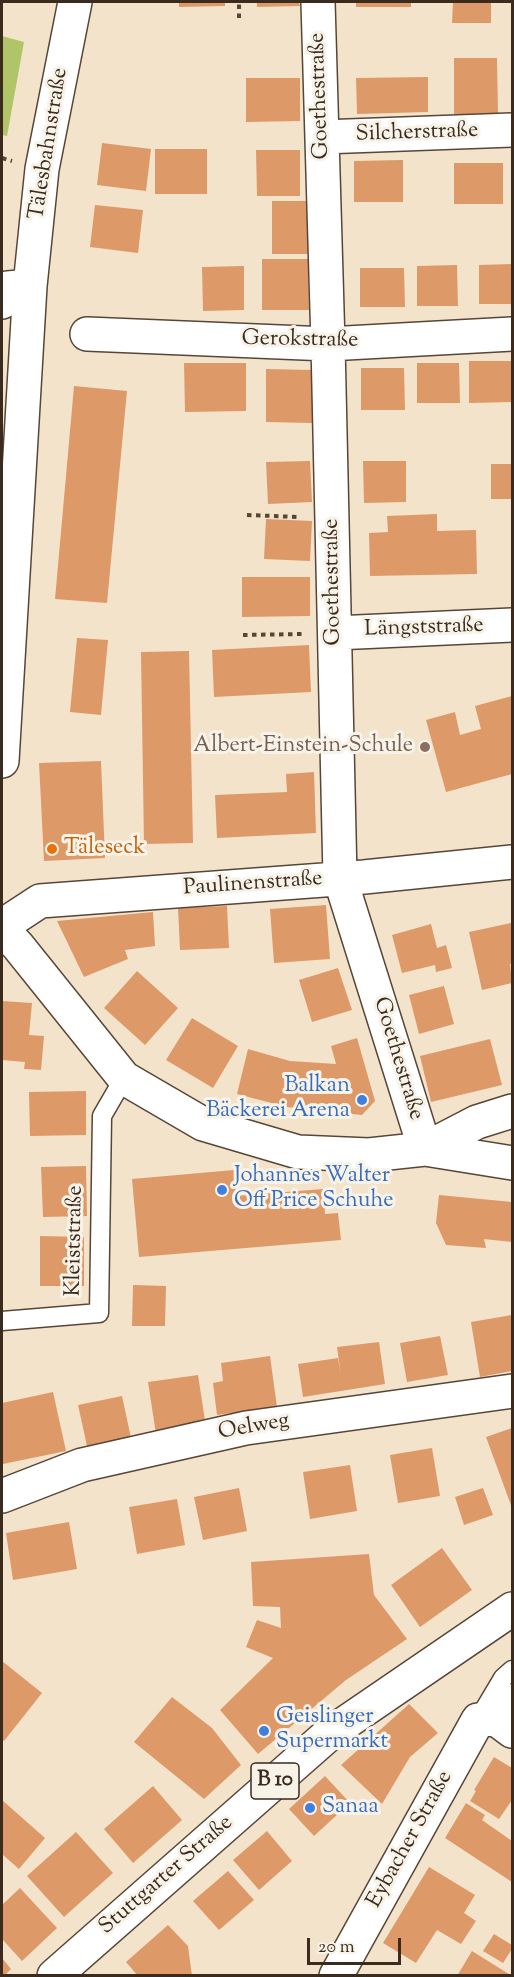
<!DOCTYPE html>
<meta charset="utf-8">
<style>
body{margin:0}
#map{position:relative;width:514px;height:1977px;overflow:hidden;background:#f4e3cb;font-family:"Sorts Mill Goudy",serif}
canvas{display:block}
.frame{position:absolute;inset:0;border:3px solid #3b2a1e;pointer-events:none}
.scale{position:absolute;left:307px;top:1938px;width:94px;height:27px;box-sizing:border-box;border:3px solid #3b2a1e;border-top:0;padding-left:8px;font-size:18px;line-height:21px;white-space:nowrap;color:#3b2a1e;-webkit-text-stroke:4px #f7f3e8;paint-order:stroke}
</style>
<div id="map">
<canvas width="514" height="1977"></canvas>
<div class="frame"></div>
<div class="scale">20 m</div>
</div>
<script>
const ctx = document.querySelector('canvas').getContext('2d');
ctx.lineJoin = 'round';
function fillPath(path, color) { ctx.fillStyle = color; ctx.fill(path, 'evenodd'); }
const shape = rows => new Path2D(rows.map(r => 'M' + r).join(''));
function strokePath(path, color, width, dash) { ctx.strokeStyle = color; ctx.lineWidth = width; ctx.lineCap = dash ? 'butt' : 'round'; ctx.setLineDash(dash || []); ctx.stroke(path); }
function label(font, color, halo, rows, align = 'center') {
  ctx.font = font + ' "Sorts Mill Goudy",serif'; ctx.lineWidth = 6; ctx.setLineDash([]); ctx.textBaseline = 'middle'; ctx.strokeStyle = halo; ctx.fillStyle = color; for (const [text, x, y, turn = 0] of rows) {
    ctx.save(); ctx.translate(x, y); ctx.rotate((+turn || 0) * Math.PI / 180); ctx.textAlign = isNaN(turn) ? turn : align; if (halo) ctx.strokeText(text, 0, 0); ctx.fillText(text, 0, 0); ctx.restore();
  }
}
fillPath(shape([
 [2,36,24,42,7,136,2,135]
]), '#b0c468');
fillPath(shape([
 [179,2,225,2,225,6,179,7],
 [257,2,299,2,300,6,257,7],
 [356,2,411,2,411,7,356,7],
 [453,2,491,2,491,23,452,23],
 [454,58,497,58,498,114,454,114],
 [428,77,428,112,357,114,356,78],
 [246,78,300,78,300,121,246,122],
 [102,143,151,149,146,191,97,185],
 [155,149,207,149,207,194,155,194],
 [256,150,300,150,300,196,257,196],
 [403,160,403,202,354,202,354,161],
 [454,163,503,163,503,204,454,204],
 [272,201,308,201,308,254,272,254],
 [95,205,143,210,138,253,90,247],
 [262,259,308,259,309,310,262,310],
 [512,264,512,304,479,304,479,265],
 [457,265,458,306,417,306,417,266],
 [244,266,244,310,203,311,202,267],
 [360,268,404,268,405,307,360,307],
 [469,361,512,361,512,402,469,403],
 [184,363,246,363,246,411,185,412],
 [417,363,459,363,460,403,417,403],
 [361,368,404,368,405,410,361,410],
 [266,369,313,370,312,423,266,422],
 [74,386,127,391,107,603,55,599],
 [310,461,312,502,268,504,266,462],
 [363,461,406,461,406,502,364,503],
 [491,464,512,464,512,499,491,499],
 [437,514,437,531,476,530,477,574,370,576,369,533,388,532,387,516],
 [266,519,312,521,310,561,264,559],
 [242,577,310,577,310,616,242,617],
 [77,638,108,640,101,715,70,712],
 [309,645,311,692,214,697,212,650],
 [189,651,193,843,144,844,141,652],
 [512,696,512,774,446,792,426,720,455,712,460,735,481,729,475,706],
 [101,761,105,858,44,861,39,763],
 [314,772,316,833,217,838,215,795,287,792,286,774],
 [326,905,330,959,274,963,270,909],
 [227,906,229,948,180,950,178,908],
 [153,912,155,946,125,950,128,959,84,977,57,921],
 [511,923,512,932,512,964,510,964,512,983,482,990,469,932],
 [431,924,437,948,446,945,452,968,436,972,435,965,402,973,392,935],
 [338,968,352,1010,312,1022,299,980],
 [137,971,178,1008,145,1045,104,1008],
 [444,986,454,1024,419,1034,409,995],
 [2,1001,32,1003,29,1035,44,1036,41,1070,24,1069,25,1062,2,1060],
 [192,1018,238,1046,213,1088,166,1060],
 [357,1038,375,1101,362,1115,287,1107,237,1094,248,1049,290,1061,336,1064,331,1046],
 [490,1039,502,1085,431,1102,420,1056],
 [86,1091,86,1135,30,1136,29,1092],
 [86,1166,87,1216,43,1217,41,1167],
 [234,1170,236,1196,323,1189,325,1214,338,1213,341,1240,139,1257,132,1179],
 [439,1195,512,1202,512,1242,484,1239,486,1248,446,1245,436,1223],
 [40,1236,84,1237,84,1286,40,1286],
 [133,1285,166,1286,165,1326,132,1326],
 [512,1315,512,1371,480,1377,471,1322],
 [440,1336,448,1375,407,1382,400,1343],
 [379,1342,385,1384,303,1397,298,1364,338,1358,341,1376,337,1347],
 [270,1356,277,1407,217,1415,213,1383,223,1381,221,1363],
 [198,1375,206,1427,156,1434,148,1382],
 [53,1392,66,1451,3,1464,2,1403],
 [122,1396,131,1438,87,1446,78,1405],
 [512,1428,512,1508,486,1437],
 [432,1448,440,1496,398,1503,390,1455],
 [350,1465,357,1511,310,1519,303,1472],
 [239,1488,247,1531,203,1540,194,1497],
 [483,1488,493,1515,464,1525,455,1497],
 [177,1499,185,1545,137,1554,129,1507],
 [69,1522,77,1569,13,1580,6,1533],
 [442,1548,472,1590,420,1627,391,1585],
 [369,1554,374,1595,407,1639,346,1680,258,1754,220,1710,273,1658,246,1647,257,1620,281,1628,280,1607,253,1606,251,1562],
 [2,1661,42,1693,4,1741,2,1739],
 [172,1697,212,1728,241,1765,204,1799,134,1742],
 [409,1704,438,1733,410,1757,382,1804,341,1765],
 [494,1757,512,1768,512,1800,499,1819,470,1801,476,1791,474,1790],
 [325,1776,350,1803,314,1836,289,1809],
 [153,1786,182,1820,133,1863,104,1829],
 [2,1800,45,1838,19,1869,2,1854],
 [466,1803,485,1815,482,1820,512,1841,512,1882,445,1838],
 [267,1831,292,1861,259,1890,233,1860],
 [76,1832,113,1873,64,1917,27,1876],
 [429,1867,475,1895,464,1913,476,1921,461,1944,437,1930,416,1963,383,1943],
 [228,1871,254,1900,219,1930,193,1901],
 [20,1888,57,1928,22,1961,2,1939,2,1905],
 [168,1925,188,1946,192,1976,138,1976,126,1962],
 [494,1934,512,1945,512,1949,503,1963,483,1951],
 [472,1951,512,1976,457,1976],
 [2,1958,11,1969,4,1976,2,1976]
]), '#de9969');
const service = shape([
 [2,1321,99,1313,102,1116,124,1078],
 [496,1719,512,1693],
 [478,1720,503,1678,512,1670]
]);
const minor = shape([
 [318,2,328,344,340,878,425,1149],
 [322,137,512,130],
 [2,302,8,288,30,286],
 [87,334,328,344,512,334],
 [335,633,512,625],
 [2,761,30,286,42,169,75,2],
 [2,926,40,901,364,877,512,862],
 [2,929,18,946,124,1078,203,1124,298,1152,369,1155,425,1149,512,1163],
 [425,1149,477,1122,512,1111],
 [2,1496,82,1465,246,1428,512,1391],
 [336,1976,478,1720,496,1719,512,1731]
]);
const primary = shape([
 [54,1976,329,1734,512,1609]
]);
strokePath(service, '#574638', 21);
strokePath(minor, '#574638', 36);
strokePath(primary, '#574638', 36);
strokePath(shape([
 [239,18,239,2],
 [2,158,12,161],
 [247,515,299,517],
 [243,635,302,634]
]), '#574638', 4, [4.5, 4.5]);
strokePath(service, '#fff', 18);
strokePath(minor, '#fff', 33);
strokePath(primary, '#fff', 33);
for (const [x, y, r, color] of [
 [425,747,6,"#8d6e63"],
 [52,849,6,"#e8710a"],
 [362,1100,6,"#3f7fe0"],
 [222,1190,6,"#3f7fe0"],
 [264,1731,6,"#3f7fe0"],
 [310,1808,6,"#3f7fe0"]
]) { const dot = new Path2D(); dot.arc(x, y, r, 0, 2 * Math.PI); ctx.fillStyle = color; ctx.fill(dot); strokePath(dot, '#f7f3e8', 2); }
for (const [x, y, w] of [
 [275,1781,48]
]) { const box = new Path2D(); box.roundRect(x - w / 2, y - 18, w, 36, 4.5); ctx.fillStyle = '#f7f3e8'; ctx.fill(box); strokePath(box, '#3b2a1e', 1.5); }
label('bold 21px', '#3b2a1e', null, [
 ["B 10",275,1781]
]);
label('22px', '#3b2a1e', '#f7f3e8', [
 ["Goethestraße",321,96,-92],
 ["Silcherstraße",417,134,-2],
 ["Tälesbahnstraße",50,144,-81],
 ["Gerokstraße",300,341,1],
 ["Goethestraße",334,582,-91],
 ["Längststraße",424,629,-2],
 ["Paulinenstraße",253,885,-4],
 ["Goethestraße",397,1059,73],
 ["Kleiststraße",76,1241,-89],
 ["Oelweg",254,1428,-10],
 ["Eybacher Straße",411,1840,-61],
 ["Stuttgarter Straße",167,1876,-41]
]);
label('22px', '#785e54', '#f7f3e8', [
 ["Albert-Einstein-Schule",413,747]
], 'right');
label('22px', '#c56008', '#f7f3e8', [
 ["Täleseck",64,849]
], 'left');
label('22px', '#366cbe', '#f7f3e8', [
 ["Balkan",350,1087,"right"],
 ["Bäckerei Arena",350,1112,"right"],
 ["Johannes Walter",234,1177],
 ["Off Price Schuhe",234,1202],
 ["Geislinger",276,1718],
 ["Supermarkt",276,1743],
 ["Sanaa",322,1808]
], 'left');
</script>
